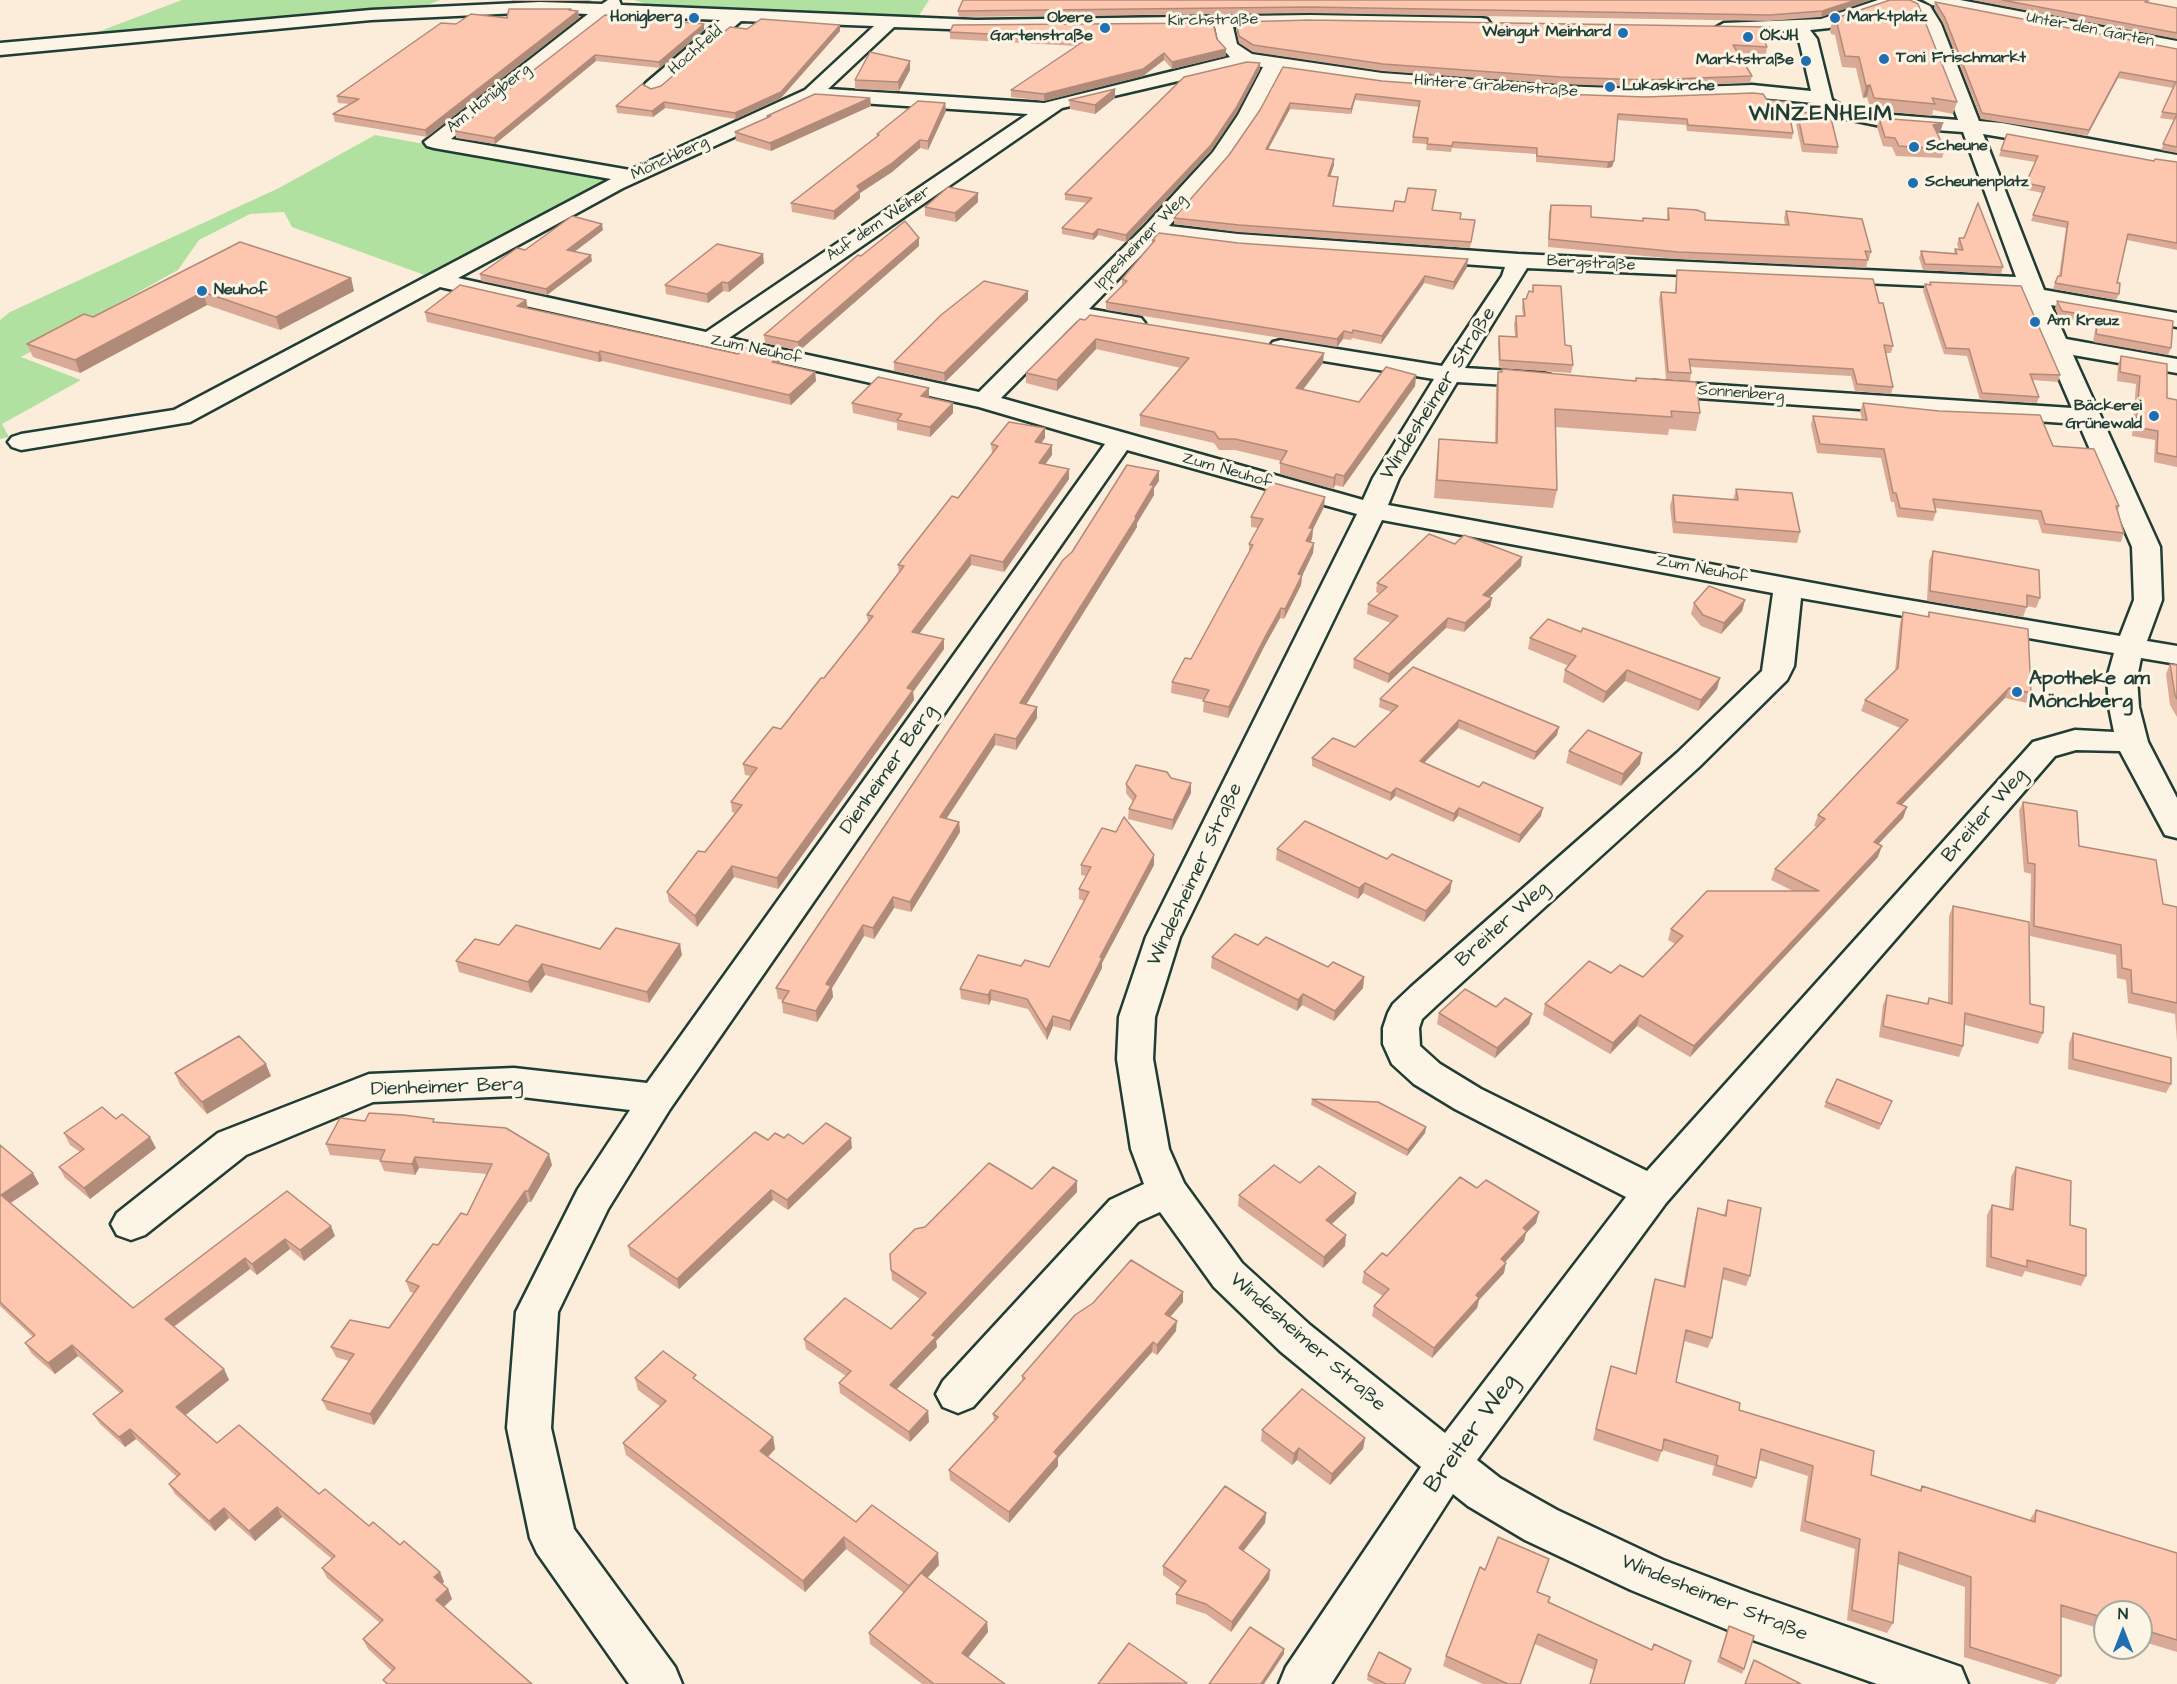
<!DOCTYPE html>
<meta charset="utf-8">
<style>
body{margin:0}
#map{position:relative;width:2177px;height:1684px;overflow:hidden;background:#fcecda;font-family:"Architects Daughter",sans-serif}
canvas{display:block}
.north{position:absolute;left:2093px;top:1600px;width:60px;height:60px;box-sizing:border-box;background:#fcf5e5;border:2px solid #a4ab9e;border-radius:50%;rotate:0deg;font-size:16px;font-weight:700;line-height:24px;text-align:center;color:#1f3d34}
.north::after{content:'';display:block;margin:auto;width:21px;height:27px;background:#1f6fb2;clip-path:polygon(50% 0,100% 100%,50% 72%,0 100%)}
</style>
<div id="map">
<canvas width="2177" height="1684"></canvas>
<div class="north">N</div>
</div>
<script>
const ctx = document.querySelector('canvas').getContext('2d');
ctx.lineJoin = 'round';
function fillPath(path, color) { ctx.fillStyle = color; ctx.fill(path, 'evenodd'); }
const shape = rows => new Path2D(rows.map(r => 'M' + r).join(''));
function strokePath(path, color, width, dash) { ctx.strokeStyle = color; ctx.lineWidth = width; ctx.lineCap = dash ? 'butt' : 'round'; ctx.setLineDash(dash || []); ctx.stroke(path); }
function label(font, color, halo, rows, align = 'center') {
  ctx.font = font + ' "Architects Daughter",sans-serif'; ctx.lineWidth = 6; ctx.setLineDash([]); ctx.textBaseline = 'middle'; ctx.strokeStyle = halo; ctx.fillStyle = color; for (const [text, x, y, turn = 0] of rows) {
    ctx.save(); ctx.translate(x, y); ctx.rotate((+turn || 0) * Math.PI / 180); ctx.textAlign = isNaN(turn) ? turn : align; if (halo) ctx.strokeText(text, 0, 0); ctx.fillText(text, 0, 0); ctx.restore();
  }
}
fillPath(shape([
 [182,0,440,0,425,6,87,36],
 [634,0,929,0,918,17,646,4],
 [375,135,612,178,430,277,292,227,284,212,250,214,199,240,178,270,21,357,81,380,2,424,9,437,0,439,0,320,10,312,279,188]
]), '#b1e1a0');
const minor = shape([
 [608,0,619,0,621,5,976,20,1310,15,1481,18,1487,19,1490,23,1487,27,1233,27,1237,44,1252,54,1382,73,1559,86,1644,89,1752,85,1811,91,1799,40,1792,31,1724,33,1715,28,1724,23,1821,19,1878,0,1916,0,1930,6,1941,24,1979,121,2002,123,2177,155,2177,167,1983,134,2044,290,2177,313,2177,327,2051,305,2066,339,2177,359,2177,373,2073,355,2160,547,2162,600,2147,641,2177,646,2177,664,2141,658,2137,678,2139,707,2148,742,2177,798,2177,838,2165,835,2120,751,2076,750,2055,756,1666,1203,1477,1460,1500,1478,1557,1510,1663,1560,1750,1593,1961,1667,1968,1684,1877,1684,1750,1639,1631,1590,1525,1540,1468,1506,1453,1494,1331,1684,1279,1684,1286,1667,1421,1467,1280,1351,1214,1287,1160,1212,1138,1222,973,1407,958,1413,943,1407,936,1394,943,1381,1110,1200,1144,1184,1131,1149,1117,1059,1119,1017,1146,937,1357,514,1127,450,670,1109,608,1209,558,1312,551,1428,574,1529,675,1667,682,1684,629,1684,537,1553,530,1538,507,1428,516,1312,578,1189,630,1110,514,1096,373,1102,246,1155,145,1235,131,1240,117,1235,111,1224,117,1213,218,1133,369,1074,514,1068,647,1083,1105,444,979,407,440,287,190,422,21,450,12,447,8,442,12,437,21,434,174,410,611,179,434,148,427,146,424,142,588,14,540,12,371,20,0,55,0,43,371,10,540,2,602,4,608,0],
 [1898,5,1917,13,1923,24,1958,120,1881,114,1845,107,1832,100,1817,39,1810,30,1829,28,1898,5],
 [610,15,720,20,646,83,643,87,646,91,653,93,660,91,741,21,874,26,805,90,630,170,451,139,610,15],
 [894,27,976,30,1215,27,1219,45,1230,57,1044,103,828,89,894,27],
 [1247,65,1263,67,1238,115,1213,152,1145,226,979,392,729,338,1062,108,1247,65],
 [1281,70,1382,85,1559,98,1644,101,1752,97,1813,103,1832,116,1881,126,1963,132,2016,277,1518,254,1238,234,1169,226,1227,160,1258,115,1281,70],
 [815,100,1028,114,706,332,458,278,623,188,815,100],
 [1158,238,1238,248,1505,267,1502,276,1442,366,1281,340,1273,342,1269,347,1273,352,1281,354,1434,379,1373,478,1363,500,1001,398,1077,321,1133,330,1141,328,1145,323,1141,318,1089,309,1158,238],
 [1527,268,2021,290,2072,408,1654,381,1645,383,1642,388,1645,393,1654,395,2079,424,2132,547,2134,600,2120,636,1884,596,1388,505,1399,478,1457,382,1542,387,1551,385,1554,380,1551,375,1542,373,1465,368,1527,268],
 [1382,520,1773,593,1762,671,1677,753,1411,987,1393,1004,1388,1013,1383,1028,1383,1044,1392,1064,1414,1084,1455,1109,1626,1197,1445,1433,1310,1325,1242,1263,1184,1183,1169,1149,1153,1059,1155,1017,1180,937,1382,520],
 [1801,598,2114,653,2107,678,2109,707,2114,732,2075,730,2033,742,1647,1171,1481,1089,1440,1064,1420,1046,1419,1028,1422,1019,1437,1005,1699,767,1787,680,1794,666,1801,598],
 [1923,0,1960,0,2177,41,2177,53,1932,5,1923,0]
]);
strokePath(minor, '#1f3d34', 5);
fillPath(minor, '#fcf5e5');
fillPath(shape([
 [512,0,592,0,590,1,512,1],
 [1871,0,1821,17,1769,21,1310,13,959,17,958,11],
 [1972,0,2150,0,2148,3,2177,8,2177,39],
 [1935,2,2177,49,2177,153,2161,150,2174,120,2160,118,2173,88,2118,78,2087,136,1981,119,1943,23,1934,8],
 [571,9,572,11,578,11,579,18,427,137,335,122,333,114,350,104,338,103,337,96,456,24],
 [605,15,704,30,660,68,596,61,495,144,456,138,455,131],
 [1833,19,1957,102,1953,114,1933,110,1932,116,1871,110,1867,97,1863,98,1856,68,1842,67,1835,35,1831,34,1830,30],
 [1236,22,1772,35,1770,42,1765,42,1767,47,1766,54,1737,53,1752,76,1750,83,1644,87,1559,84,1382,71,1253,52,1239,43,1236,29],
 [840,25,840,31,781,98,736,119,665,108,653,117,617,113,616,106,661,86,747,29],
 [950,32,1217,39,1226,56,1172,69,1164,60,1143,76,1044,101,1011,97,1011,90,1077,46,950,39],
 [1260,69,1236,114,1211,151,1126,242,1098,235,1093,240,1062,234,1062,228,1087,203,1065,200,1065,194],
 [910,70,899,91,855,89,855,80],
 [1382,81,1560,94,1767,100,1793,133,1792,139,1687,131,1686,125,1617,120,1612,167,1607,168,1536,162,1536,154,1452,148,1451,152,1426,150,1427,144,1412,143,1419,107,1355,100,1351,114,1290,109,1268,149,1334,165,1330,177,1338,177,1334,206,1393,211,1432,210,1460,219,1475,220,1470,248,1238,232,1174,224,1174,218,1229,155,1260,110],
 [1115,89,1115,98,1095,114,1070,109,1069,100],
 [870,98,871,106,771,151,736,141,735,132,767,118,767,116],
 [945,103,946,111,928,150,920,148,892,172,860,193,860,198,834,220,792,212,791,203,877,137,877,134],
 [1797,112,1838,147,1837,154,1802,152,1795,119],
 [1879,118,1940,133,1937,133,1945,149,1942,158,1896,156,1892,147,1883,146,1877,127],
 [2001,150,2154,161,2177,162,2177,250,2127,240,2117,283,2119,294,2116,300,2053,289,2058,276,2059,276,2066,228,2031,221,2042,193,2024,189,2035,162,1999,156],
 [978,202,956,222,925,216,925,207],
 [1551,205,1591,217,1642,221,1643,218,1667,220,1667,215,1668,208,1705,220,1785,225,1784,218,1786,211,1871,252,1869,259,1868,259,1866,268,1677,259,1548,247,1549,212],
 [603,230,575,251,592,261,547,295,481,281,480,274,525,250],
 [1959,238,2003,267,2001,274,1923,270,1919,258,1921,251,1954,253,1955,249,1959,250,1957,244],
 [1152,240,1238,243,1467,267,1453,290,1424,283,1381,344,1352,338,1351,340,1343,339,1337,347,1106,310,1106,302,1122,287,1122,279,1152,244],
 [240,242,351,278,354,291,280,330,207,305,80,373,33,357,27,344,93,317],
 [919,246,799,351,765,343,764,335,861,256],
 [764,263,729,292,723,291,708,303,666,294,665,285],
 [1677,270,1879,303,1893,346,1891,353,1886,353,1893,387,1891,394,1855,391,1851,376,1690,367,1691,373,1690,381,1666,379,1659,299,1661,292,1675,293],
 [1930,282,2060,375,2058,382,2033,380,2039,397,2037,403,1980,400,1967,356,1944,354,1923,291,1925,284,1929,285],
 [1533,285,1565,345,1573,365,1571,373,1499,368,1498,344,1499,336,1515,337,1514,324,1516,316,1523,316,1522,307,1523,299,1526,299,1532,292],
 [526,300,528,309,815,372,816,381,791,405,602,361,599,362,427,322,425,312],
 [1028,300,945,382,894,371,894,362],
 [2057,301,2173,321,2171,348,2168,355,2093,342,2096,324,2059,318,2055,308],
 [1080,319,1323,363,1303,389,1359,402,1416,375,1415,386,1343,487,1335,485,1333,489,1280,474,1280,463,1281,461,1235,450,1219,450,1214,443,1140,426,1140,415,1181,368,1096,349,1057,391,1026,383,1026,373],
 [2121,356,2167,398,2177,400,2177,467,2154,462,2155,440,2132,436,2136,384,2117,381,2118,365],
 [1502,369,1636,381,1636,378,1700,413,1696,431,1669,429,1668,435,1555,427,1557,490,1553,508,1434,498,1437,457,1439,439,1495,443,1496,390,1498,372,1502,372],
 [929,398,953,403,953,413,930,437,897,430,897,423,853,413,852,403],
 [1863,403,2053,446,2119,506,2118,511,2124,533,2121,542,2042,533,2038,520,1935,508,1936,512,1933,521,1897,517,1894,502,1891,502,1881,458,1817,453,1811,425,1813,416,1862,420,1860,411],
 [1045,438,1041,443,1052,455,1045,464,1069,469,1069,479,1004,572,971,565,919,634,944,639,944,649,913,692,914,700,778,889,734,877,697,927,669,902,667,892,705,852,735,813,732,812,731,802,751,776,745,775,743,764,781,729,824,678,868,622,867,615,899,574,898,565,958,498,992,454,991,444],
 [1159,481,1154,488,1154,495,1137,523,1137,527,1026,705,1037,707,1037,718,1016,750,995,745,946,819,959,822,960,832,911,912,894,908,874,939,864,936,832,988,833,997,817,1022,783,1013,782,1002,783,1000,778,999,776,988],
 [1736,489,1800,532,1797,543,1673,533,1670,506,1673,495,1733,500],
 [1324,507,1313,529,1312,539,1310,542,1314,543,1313,553,1302,576,1301,585,1284,619,1280,618,1264,647,1228,718,1203,712,1204,700,1171,693,1172,682,1191,659,1249,553,1249,544,1258,528,1251,527,1251,517],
 [1455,544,1521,566,1489,597,1492,598,1490,607,1464,632,1446,628,1388,683,1353,668,1354,659,1391,623,1367,614,1368,604,1380,594,1376,592,1377,583],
 [1933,551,2040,598,2036,608,2027,606,2023,617,1927,601,1929,561],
 [1745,600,1742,611,1721,634,1701,626,1691,614,1694,603],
 [1903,612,1927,617,1929,612,2031,693,2027,703,2005,698,1901,805,1907,807,1903,818,1878,844,1878,857,1690,1057,1637,1026,1610,1054,1543,1015,1545,1004,1611,973,1643,977,1675,944,1668,940,1671,929,1793,891,1771,880,1775,869,1817,827,1814,826,1818,815,1900,728,1861,711,1865,700,1895,671,1900,623],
 [1530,638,1717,689,1698,711,1625,681,1603,703,1563,682,1565,670,1569,666,1528,649],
 [2170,664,2177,665,2177,717,2170,705,2166,674],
 [1380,699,1557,735,1534,760,1458,728,1424,763,1541,816,1519,843,1458,816,1453,822,1395,796,1390,801,1312,766,1312,758,1355,747,1391,712,1379,707],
 [1569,751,1640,764,1621,786,1566,763],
 [1171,778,1191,793,1172,830,1128,819,1129,809,1133,802,1126,793,1126,784],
 [2023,802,2079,846,2163,904,2177,907,2177,1042,2175,1014,2128,1003,2126,980,2117,978,2116,955,2030,936,2031,874,2024,872,2019,811],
 [1277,849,1450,892,1424,922,1363,893,1358,899,1276,860],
 [1154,855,1154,865,1102,963,1102,968,1070,1031,1053,1026,1047,1040,1028,1009,991,1000,989,1005,961,999,960,989,1021,966,1049,967,1084,901,1079,899,1079,889,1086,876,1081,875,1081,865],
 [1953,906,2030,1004,2043,1033,2038,1044,1965,1025,1963,1046,1959,1057,1879,1037,1883,1005,1887,995,1927,1004,1929,998,1948,1003,1949,916],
 [499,945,600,949,682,955,649,1003,545,975,531,993,459,972,456,961],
 [1258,945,1328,967,1364,977,1363,988,1334,1021,1302,1005,1297,1011,1211,968,1212,957],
 [1496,1007,1532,1014,1529,1024,1495,1058,1437,1024,1439,1013],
 [2073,1033,2171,1084,2166,1093,2068,1069,2069,1043],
 [175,1073,271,1076,207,1114,180,1085],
 [1312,1099,1426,1127,1425,1133,1407,1156,1311,1105],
 [1892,1101,1879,1130,1824,1107,1826,1102],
 [116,1119,156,1148,90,1199,65,1178,59,1167,80,1152,70,1145,64,1133],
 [436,1122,552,1165,531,1202,528,1202,374,1425,327,1410,322,1400,349,1361,336,1357,331,1347,389,1328,414,1293,410,1292,406,1281,438,1245,467,1215,487,1174,419,1168,415,1175,384,1171,380,1161,380,1160,330,1155,326,1144],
 [784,1138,803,1144,852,1148,788,1210,773,1200,679,1289,630,1256,628,1246,768,1140],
 [0,1145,33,1173,39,1184,11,1203,133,1308,287,1191,335,1236,304,1261,290,1249,257,1275,250,1269,174,1327,224,1369,229,1380,185,1415,217,1443,319,1494,400,1545,440,1572,444,1582,442,1584,448,1589,452,1599,444,1607,532,1684,386,1684,383,1680,392,1671,368,1649,363,1639,380,1623,327,1578,322,1568,332,1559,282,1517,255,1541,229,1518,215,1531,175,1494,169,1484,177,1477,136,1439,125,1447,100,1424,93,1414,120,1393,78,1356,55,1374,32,1354,25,1343,33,1337,0,1306],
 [2016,1167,2070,1225,2086,1276,2081,1286,2025,1271,2022,1277,1986,1267,1987,1215,1992,1205,2009,1209,2011,1177],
 [1077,1181,1077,1192,936,1341,937,1347,897,1389,928,1411,929,1422,910,1442,840,1393,839,1383,846,1376,806,1349,804,1339,891,1329,920,1299,892,1280,890,1254,925,1227,1032,1189],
 [1477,1188,1539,1212,1536,1223,1526,1233,1524,1241,1505,1262,1504,1273,1479,1300,1477,1308,1432,1358,1372,1316,1374,1306,1383,1296,1362,1283,1364,1272,1387,1256],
 [1239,1195,1354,1203,1331,1225,1345,1246,1323,1268,1238,1206],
 [1728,1200,1750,1276,1746,1286,1722,1279,1712,1338,1708,1348,1684,1341,1676,1382,1739,1410,1871,1475,1919,1491,1922,1486,2029,1521,2036,1510,2177,1553,2177,1652,2141,1641,2141,1612,2105,1612,2105,1630,2061,1617,2061,1676,2055,1684,2050,1684,1964,1657,1965,1587,1898,1564,1893,1623,1887,1633,1847,1620,1855,1549,1800,1531,1808,1476,1759,1460,1756,1478,1752,1488,1712,1475,1714,1466,1662,1450,1658,1462,1593,1440,1611,1366,1635,1374,1652,1289,1655,1279,1683,1287,1695,1219,1698,1208,1724,1215],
 [1183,1302,1170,1317,1176,1331,1157,1355,1152,1352,1058,1458,1058,1466,1009,1523,950,1480,949,1470,994,1421,993,1414,1022,1382,1022,1376],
 [635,1378,697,1382,773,1437,775,1449,768,1457,856,1522,939,1565,927,1578,987,1622,988,1632,968,1657,1005,1684,922,1684,870,1644,869,1633,904,1593,846,1549,805,1592,626,1455,623,1443,661,1407,638,1390],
 [1262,1430,1365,1438,1363,1449,1330,1485,1297,1460,1292,1465,1261,1441],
 [1266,1513,1265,1523,1243,1551,1270,1570,1269,1579,1231,1632,1206,1614,1176,1604,1176,1594,1181,1588,1163,1575,1163,1566],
 [1549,1559,1538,1592,1548,1602,1652,1650,1654,1644,1684,1684,1590,1684,1594,1670,1535,1644,1521,1684,1483,1684,1443,1666,1446,1656,1485,1570],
 [1729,1626,1744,1669,1742,1674,1717,1662],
 [1411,1669,1405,1684,1375,1684,1367,1680,1368,1675]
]), '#daaa96');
fillPath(shape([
 [1856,0,1871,0,1821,17,1822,11],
 [578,11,579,18,427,137,425,130],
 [704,24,704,30,660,68,659,62],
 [840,25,840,31,781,98,736,119,735,113],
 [1226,49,1226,56,1172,69,1172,62],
 [1164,53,1164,60,1143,76,1044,101,1044,94],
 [595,55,596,61,495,144,494,138],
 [910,61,910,70,899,91,898,82],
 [1260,63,1260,69,1236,114,1211,151,1126,242,1126,235],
 [2120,72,2118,78,2087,136,2089,130],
 [1870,85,1867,97,1863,98,1866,86],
 [1115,89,1115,98,1095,114,1095,105],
 [1356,94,1355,100,1351,114,1351,109],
 [870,98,871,106,771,151,770,143],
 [664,102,665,108,653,117,652,111],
 [945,103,946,111,928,150,928,141],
 [1290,103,1290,109,1265,155,1266,149],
 [1943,123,1940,133,1930,134,1933,125],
 [920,140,920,148,892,172,860,193,860,198,834,220,834,211,857,186],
 [1334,159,1334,165,1328,183,1328,176],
 [1614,161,1612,167,1607,168,1608,162],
 [978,193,978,202,956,222,955,213],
 [602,224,603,230,569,256,567,250],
 [1098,229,1098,235,1093,240,1093,234],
 [919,238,919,246,799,351,798,342],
 [763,254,764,263,729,292,728,283],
 [591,255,592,261,547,295,546,289],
 [1468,259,1467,267,1453,290,1454,282],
 [1425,276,1424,283,1381,344,1382,336],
 [351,278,354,291,280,330,276,317],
 [722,282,723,291,708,303,707,294],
 [1028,291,1028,300,945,382,944,373],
 [203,292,207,305,80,373,75,360],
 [526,300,528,309,517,306],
 [1344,331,1343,339,1337,347,1337,339],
 [1096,339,1096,349,1057,391,1057,380],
 [600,351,602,361,599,362,598,353],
 [1324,353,1323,363,1296,399,1296,388],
 [780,356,781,365,772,362],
 [815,372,816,381,791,405,789,395],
 [1416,375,1415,386,1343,487,1344,476],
 [929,388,929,398,921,396],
 [953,403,953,413,930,437,930,427],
 [1045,428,1045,438,1035,451,1035,442],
 [1052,445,1052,455,1039,473,1039,463],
 [1069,469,1069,479,1004,572,1003,562],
 [1159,471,1159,481,1154,488,1154,495,1137,523,1137,527,1020,714,1020,703,1135,517,1150,485],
 [1336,474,1335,485,1333,489,1334,478],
 [1325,497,1324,507,1313,529,1312,539,1305,552,1306,541,1309,528],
 [1314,543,1313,553,1302,576,1301,585,1284,619,1285,609,1298,574],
 [971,555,971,565,913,642,912,632],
 [1522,557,1521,566,1482,604,1483,595],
 [1492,598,1490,607,1464,632,1465,623],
 [1745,600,1742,611,1721,634,1724,623],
 [1281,608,1280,618,1264,647,1228,718,1229,707,1265,637],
 [1448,618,1446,628,1388,683,1389,674],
 [944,639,944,649,913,692,914,700,778,889,777,878,907,688],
 [1627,670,1625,681,1603,703,1606,692],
 [1720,678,1717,689,1698,711,1701,700],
 [2009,688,2005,698,1893,814,1897,803],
 [1037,707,1037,718,1016,750,1016,739],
 [1459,720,1458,728,1418,769,1420,761],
 [1559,727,1557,735,1534,760,1536,752],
 [995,734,995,745,941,827,940,817],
 [1642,753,1640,764,1621,786,1623,774],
 [1191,783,1191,793,1172,830,1173,820],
 [1396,788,1395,796,1390,801,1391,793],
 [1907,807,1903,818,1870,853,1874,842],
 [1459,808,1458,816,1453,822,1454,814],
 [1543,808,1541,816,1519,843,1520,835],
 [959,822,960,832,911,912,910,902],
 [1882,846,1878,857,1690,1057,1694,1046],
 [1154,855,1154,865,1102,963,1102,968,1070,1031,1070,1021,1100,957],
 [732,866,734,877,697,927,695,916],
 [1452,881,1450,892,1424,922,1426,911],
 [1365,883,1363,893,1358,899,1359,888],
 [893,897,894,908,874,939,873,928],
 [863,925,864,936,832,988,833,997,817,1022,816,1011,826,984],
 [680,944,682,955,649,1003,647,992],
 [542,964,545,975,531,993,528,982],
 [1364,977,1363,988,1334,1021,1335,1011],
 [991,990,991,1000,989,1005,988,995],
 [1303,994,1302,1005,1297,1011,1298,1000],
 [1532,1014,1529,1024,1495,1058,1497,1048],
 [1640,1015,1637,1026,1610,1054,1613,1043],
 [1053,1016,1053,1026,1047,1040,1046,1030],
 [266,1064,271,1076,207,1114,202,1102],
 [1426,1127,1425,1133,1407,1156,1408,1150],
 [150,1137,156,1148,90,1199,84,1188],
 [851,1138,852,1148,788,1210,787,1200],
 [549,1154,552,1165,531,1202,528,1191],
 [415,1157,419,1168,415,1175,412,1164],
 [33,1173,39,1184,7,1205,1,1195],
 [1077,1181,1077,1192,936,1341,937,1347,891,1395,890,1385,932,1335],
 [771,1190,773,1200,679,1289,677,1279],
 [525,1191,528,1202,374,1425,370,1414],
 [1356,1193,1354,1203,1324,1231,1326,1220],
 [1539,1212,1536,1223,1526,1233,1524,1241,1498,1270,1501,1259,1523,1228],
 [331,1226,335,1236,304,1261,300,1250],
 [1346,1235,1345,1246,1323,1268,1324,1257],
 [285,1239,290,1249,257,1275,252,1264],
 [245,1258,250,1269,170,1329,165,1319],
 [1506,1263,1504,1273,1479,1300,1477,1308,1432,1358,1434,1348,1476,1295],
 [1183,1292,1183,1302,1164,1324,1165,1314],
 [1177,1321,1176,1331,1157,1355,1157,1345],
 [1153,1342,1152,1352,1058,1458,1058,1466,1009,1523,1009,1512,1054,1452],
 [72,1345,78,1356,55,1374,48,1363],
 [224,1369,229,1380,182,1418,176,1407],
 [928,1411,929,1422,910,1442,909,1432],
 [130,1429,136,1439,125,1447,119,1437],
 [773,1437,775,1449,762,1463,760,1451],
 [1365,1438,1363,1449,1330,1485,1332,1474],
 [1299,1448,1297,1460,1292,1465,1294,1454],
 [277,1507,282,1517,255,1541,249,1531],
 [224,1508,229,1518,215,1531,209,1521],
 [1266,1513,1265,1523,1238,1558,1239,1548],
 [844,1537,846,1549,805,1592,803,1581],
 [938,1553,939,1565,910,1597,909,1586],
 [1270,1570,1269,1579,1231,1632,1232,1622],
 [440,1572,444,1582,439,1587,434,1577],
 [448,1589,452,1599,440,1610,436,1600],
 [987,1622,988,1632,963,1664,962,1653],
 [1284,1649,1284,1654,1264,1684,1261,1684]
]), '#b18b7a');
const building = shape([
 [963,0,1856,0,1822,11,1770,15,1310,7,958,11,963,0],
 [1890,0,1910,0,1918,4,1957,102,1932,98,1935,104,1874,98,1870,85,1866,86,1859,57,1845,56,1837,23,1834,23,1833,19,1890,0],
 [2002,0,2147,0,2145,2,2177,8,2177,33,2002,0],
 [1935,2,2177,49,2177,147,2163,144,2177,114,2162,112,2176,82,2120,72,2089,130,1982,113,1945,18,1935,2],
 [509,9,571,9,569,10,578,11,425,130,333,114,359,99,337,96,441,23,456,24,471,14,507,18,509,9],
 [605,15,704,24,659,62,595,55,494,138,455,131,605,15],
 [761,19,840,25,781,92,735,113,664,102,652,111,616,106,642,84,651,89,661,86,730,27,747,29,761,19],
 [1311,20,1770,27,1772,35,1762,35,1767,47,1733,45,1752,76,1645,80,1560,77,1383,64,1253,45,1239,36,1236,22,1311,20],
 [1213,23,1217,39,1226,49,1172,62,1164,53,1143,69,1044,94,1011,90,1087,39,950,32,953,25,1213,23],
 [870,52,910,61,898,82,855,80,870,52],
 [1247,62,1260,63,1236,108,1211,145,1126,235,1098,229,1093,234,1062,228,1092,198,1065,194,1184,77,1247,62],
 [1283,67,1382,81,1560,94,1645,97,1753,93,1763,94,1767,100,1787,102,1793,133,1688,125,1687,119,1618,114,1614,161,1608,162,1537,156,1537,148,1453,142,1452,146,1427,144,1428,138,1413,137,1420,101,1356,94,1351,109,1290,103,1266,149,1334,159,1328,176,1338,177,1333,206,1393,211,1395,201,1405,202,1408,188,1436,190,1432,210,1461,213,1460,219,1475,220,1471,242,1239,225,1174,218,1229,155,1260,110,1283,67],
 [1115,89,1095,105,1069,100,1115,89],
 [815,94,870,98,770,143,735,132,771,116,767,116,815,94],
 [918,101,945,103,928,141,920,140,891,164,857,186,860,190,834,211,791,203,879,135,877,134,918,101],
 [1797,112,1830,114,1838,147,1804,144,1797,112],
 [1879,118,1943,123,1933,125,1945,149,1899,146,1895,138,1885,137,1879,118],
 [2007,134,2154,161,2155,159,2177,162,2177,243,2128,234,2117,283,2120,283,2119,294,2055,283,2058,276,2061,276,2068,222,2033,215,2045,187,2026,183,2038,156,2001,150,2007,134],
 [948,187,978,193,955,213,925,207,948,187],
 [1978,203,2003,267,1925,264,1921,251,1957,254,1955,249,1963,250,1959,238,1964,238,1978,203],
 [1551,205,1591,206,1591,217,1643,221,1643,218,1669,220,1668,208,1697,210,1705,213,1705,220,1789,225,1786,211,1862,219,1871,252,1865,251,1868,260,1678,252,1549,239,1551,205],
 [572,216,602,224,567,250,591,255,546,289,480,274,517,248,525,250,572,216],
 [905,221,919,238,798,342,764,335,858,255,861,256,905,221],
 [1159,233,1238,243,1468,259,1454,282,1425,276,1382,336,1353,330,1352,333,1344,331,1337,339,1106,302,1127,281,1122,279,1155,240,1152,240,1159,233],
 [240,242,351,278,276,317,203,292,75,360,27,344,84,314,93,317,240,242],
 [717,244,763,254,728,283,722,282,707,294,665,285,717,244],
 [1677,270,1873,279,1879,303,1883,303,1893,346,1884,345,1893,387,1857,384,1853,369,1689,359,1691,373,1668,372,1661,292,1676,293,1677,270],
 [984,281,1028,291,944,373,894,362,941,315,984,281],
 [1930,282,2021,286,2060,375,2030,374,2039,397,1982,393,1969,349,1946,348,1925,284,1931,285,1930,282],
 [460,285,526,300,517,306,738,354,746,348,780,356,772,362,815,372,789,395,600,351,598,353,425,312,460,285],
 [1533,285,1561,286,1565,345,1571,346,1573,365,1500,360,1499,336,1517,337,1516,316,1525,316,1523,299,1526,299,1529,291,1533,292,1533,285],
 [2057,301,2173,321,2171,348,2096,334,2098,317,2062,311,2057,301],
 [1090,315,1324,353,1296,388,1359,402,1386,367,1416,375,1344,476,1336,474,1334,478,1280,463,1287,451,1235,439,1219,439,1214,432,1140,415,1189,358,1096,339,1057,380,1026,373,1080,319,1085,320,1090,315],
 [2121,356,2167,364,2167,398,2177,400,2177,457,2157,453,2158,431,2136,427,2140,376,2120,372,2121,356],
 [1502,369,1636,381,1636,378,1696,382,1700,413,1671,411,1672,417,1555,409,1557,490,1437,480,1439,439,1497,443,1498,372,1502,372,1502,369],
 [878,377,929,388,921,396,953,403,930,427,897,420,902,414,852,403,878,377],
 [1863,403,1939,411,2040,415,2053,446,2094,449,2119,506,2116,506,2124,533,2045,524,2041,511,1933,499,1936,512,1900,508,1896,493,1893,493,1884,449,1820,444,1813,416,1867,420,1863,403],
 [1009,422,1045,428,1035,442,1052,445,1039,463,1069,469,1003,562,971,555,912,632,944,639,907,688,913,690,777,878,732,866,695,916,667,892,698,851,705,852,742,805,731,802,757,768,743,764,773,727,781,729,821,678,824,678,873,616,867,615,904,566,898,565,952,496,958,498,998,446,991,444,1009,422],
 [1127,465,1159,471,1150,485,1154,485,1135,517,1137,517,1020,703,1037,707,1016,739,995,734,940,817,959,822,910,902,893,897,873,928,863,925,826,984,831,986,816,1011,782,1002,789,991,776,988,1063,560,1072,552,1127,465],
 [1270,482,1325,497,1309,528,1313,528,1306,541,1314,543,1298,574,1302,575,1285,609,1281,608,1265,637,1229,707,1203,701,1209,690,1172,682,1185,658,1191,659,1253,545,1249,544,1263,519,1251,517,1270,482],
 [1736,489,1792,493,1800,532,1675,522,1673,495,1738,500,1736,489],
 [1429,534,1455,544,1464,535,1522,557,1483,595,1492,598,1465,623,1448,618,1389,674,1354,659,1398,616,1368,604,1387,587,1377,583,1429,534],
 [1933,551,2039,570,2040,598,2027,595,2027,607,1930,591,1933,551],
 [1709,586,1745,600,1724,623,1703,615,1694,603,1709,586],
 [1903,612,1929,617,1929,612,2028,629,2031,693,2009,688,1897,803,1907,807,1874,842,1882,846,1694,1046,1640,1015,1613,1043,1545,1004,1589,961,1611,973,1620,965,1643,977,1683,936,1671,929,1707,891,1819,891,1775,869,1825,819,1818,815,1908,720,1865,700,1898,668,1903,612],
 [1548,619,1581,632,1583,628,1720,678,1701,700,1627,670,1606,692,1565,670,1576,656,1530,638,1548,619],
 [2170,664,2177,665,2177,699,2175,695,2170,664],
 [1413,667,1559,727,1536,752,1459,720,1420,761,1479,787,1483,782,1543,808,1520,835,1459,808,1454,814,1396,788,1391,793,1312,758,1333,738,1355,747,1398,706,1380,699,1413,667],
 [1588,730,1642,753,1623,774,1569,751,1588,730],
 [1136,765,1167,772,1171,778,1191,783,1173,820,1129,809,1136,796,1126,784,1136,765],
 [2023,802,2077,811,2079,846,2156,860,2163,904,2177,907,2177,1003,2132,993,2131,970,2122,968,2121,945,2034,926,2035,864,2028,863,2023,802],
 [1124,817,1154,855,1100,957,1102,958,1070,1021,1053,1016,1046,1030,1027,999,991,990,988,995,960,989,978,955,1021,966,1025,960,1049,967,1089,892,1079,889,1091,867,1081,865,1102,828,1116,832,1124,817],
 [1305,821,1387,859,1392,854,1452,881,1426,911,1365,883,1359,888,1277,849,1305,821],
 [1953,906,2029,922,2030,1004,2044,1007,2043,1033,1965,1013,1963,1046,1883,1026,1887,995,1928,1004,1929,998,1952,1004,1953,906],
 [516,925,600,949,616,928,680,944,647,992,542,964,528,982,456,961,475,939,499,945,516,925],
 [1235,934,1258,945,1266,937,1328,967,1333,962,1364,977,1335,1011,1303,994,1298,1000,1212,957,1235,934],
 [1465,989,1496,1007,1505,998,1532,1014,1497,1048,1439,1013,1465,989],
 [2073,1033,2171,1058,2171,1084,2073,1059,2073,1033],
 [239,1036,266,1064,202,1102,175,1073,239,1036],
 [1837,1079,1892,1101,1881,1124,1826,1102,1837,1079],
 [1312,1099,1378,1102,1426,1127,1408,1150,1312,1099],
 [102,1107,116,1119,122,1114,150,1137,84,1188,59,1167,84,1149,64,1133,102,1107],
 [369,1113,403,1115,434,1119,433,1122,506,1128,549,1154,528,1191,525,1191,370,1414,322,1400,354,1354,331,1347,350,1320,389,1328,419,1286,406,1281,433,1244,438,1245,461,1213,467,1215,492,1164,415,1157,412,1164,380,1161,385,1150,326,1144,340,1118,365,1121,369,1113],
 [826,1123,851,1138,787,1200,771,1190,677,1279,628,1246,755,1132,768,1140,775,1133,784,1138,788,1134,803,1144,826,1123],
 [0,1145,33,1173,1,1195,133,1308,287,1191,331,1226,300,1250,285,1239,252,1264,245,1258,165,1319,224,1369,176,1407,217,1443,239,1425,319,1494,325,1489,369,1526,373,1522,400,1545,404,1541,440,1572,434,1577,448,1589,436,1600,532,1684,388,1684,383,1680,395,1668,363,1639,383,1620,322,1568,335,1556,277,1507,249,1531,224,1508,209,1521,169,1484,180,1474,130,1429,119,1437,93,1414,123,1391,72,1345,48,1363,25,1343,35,1335,0,1302,0,1145],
 [989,1163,1032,1189,1053,1167,1077,1181,932,1335,936,1337,890,1385,928,1411,909,1432,839,1383,851,1371,804,1339,845,1298,891,1329,926,1293,891,1270,890,1254,915,1229,925,1227,989,1163],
 [1274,1165,1300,1183,1319,1166,1356,1193,1326,1220,1346,1235,1324,1257,1239,1195,1274,1165],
 [2016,1167,2071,1181,2070,1225,2086,1229,2086,1276,2027,1260,2027,1267,1991,1257,1992,1205,2013,1210,2016,1167],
 [1460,1177,1477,1188,1486,1180,1539,1212,1523,1228,1527,1231,1501,1259,1506,1263,1476,1295,1479,1298,1434,1348,1374,1306,1389,1289,1364,1272,1382,1253,1387,1256,1460,1177],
 [1728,1200,1761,1208,1750,1276,1724,1268,1712,1338,1686,1330,1676,1382,1740,1403,1739,1410,1874,1451,1871,1475,1921,1491,1922,1486,2035,1522,2036,1510,2177,1553,2177,1640,2141,1629,2141,1612,2105,1612,2105,1618,2061,1605,2061,1676,1970,1647,1971,1577,1899,1552,1893,1623,1852,1610,1860,1539,1805,1521,1813,1466,1761,1449,1756,1478,1716,1465,1718,1456,1664,1439,1662,1451,1596,1429,1611,1366,1636,1374,1655,1279,1685,1287,1698,1208,1726,1216,1728,1200],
 [1131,1260,1183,1292,1165,1314,1177,1321,1157,1345,1153,1342,1054,1452,1058,1456,1009,1512,949,1470,998,1417,993,1414,1025,1378,1022,1376,1075,1315,1093,1303,1131,1260],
 [663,1351,696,1375,693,1378,773,1437,760,1451,856,1522,872,1505,938,1553,909,1586,844,1537,803,1581,623,1443,666,1401,635,1378,663,1351],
 [1302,1389,1365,1438,1332,1474,1299,1448,1294,1454,1262,1430,1302,1389],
 [1225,1486,1266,1513,1239,1548,1270,1570,1232,1622,1206,1604,1176,1594,1186,1581,1163,1566,1225,1486],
 [1498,1537,1549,1559,1537,1592,1550,1597,1548,1602,1652,1650,1654,1644,1691,1661,1684,1684,1590,1684,1597,1660,1538,1634,1520,1684,1508,1684,1446,1656,1480,1567,1485,1570,1498,1537],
 [921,1573,987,1622,962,1653,1005,1684,934,1684,869,1633,921,1573],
 [1729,1626,1754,1636,1744,1669,1720,1657,1729,1626],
 [1250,1627,1284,1649,1261,1684,1209,1684,1250,1627],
 [1129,1643,1187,1683,1098,1684,1129,1643],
 [1379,1652,1411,1669,1404,1684,1386,1684,1368,1675,1379,1652],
 [1754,1660,1801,1684,1745,1684,1754,1660]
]);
fillPath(building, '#fdc6af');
strokePath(building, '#b18b7a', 1.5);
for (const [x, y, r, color] of [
 [694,18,6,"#1f6fb2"],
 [1835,18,6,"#1f6fb2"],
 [1105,28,6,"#1f6fb2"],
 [1623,33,6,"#1f6fb2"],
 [1748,37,6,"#1f6fb2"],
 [1884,59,6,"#1f6fb2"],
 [1806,61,6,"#1f6fb2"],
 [1610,87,6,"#1f6fb2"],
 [1914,147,6,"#1f6fb2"],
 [1913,183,6,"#1f6fb2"],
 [202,291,6,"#1f6fb2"],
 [2035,322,6,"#1f6fb2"],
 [2154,416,6,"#1f6fb2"],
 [2017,692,6,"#1f6fb2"]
]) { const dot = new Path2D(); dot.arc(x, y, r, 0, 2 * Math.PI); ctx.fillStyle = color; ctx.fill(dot); strokePath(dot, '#fcf5e5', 2); }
label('bold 16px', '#1f3d34', '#fcf5e5', [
 ["Honigberg",682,18,"right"],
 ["Marktplatz",1847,18],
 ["Obere",1093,19,"right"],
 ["Gartenstraße",1093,37,"right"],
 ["Weingut Meinhard",1611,33,"right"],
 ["ÖKJH",1760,37],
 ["Toni Frischmarkt",1896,59],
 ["Marktstraße",1794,61,"right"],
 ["Lukaskirche",1622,87],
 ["Scheune",1926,147],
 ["Scheunenplatz",1925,183],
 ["Neuhof",214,291],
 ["Am Kreuz",2047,322],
 ["Bäckerei",2142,407,"right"],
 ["Grünewald",2142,425,"right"]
], 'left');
label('16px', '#1f3d34', '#fcf5e5', [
 ["Kirchstraße",1213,21,-1],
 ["Unter den Gärten",2090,30,11],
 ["Hochfeld",696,51,-41],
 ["Hintere Grabenstraße",1496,87,4],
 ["Am Honigberg",489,99,-38],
 ["Mönchberg",670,159,-25],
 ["Auf dem Weiher",879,224,-34],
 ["Ippesheimer Weg",1141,242,-46],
 ["Bergstraße",1591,264,3],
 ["Zum Neuhof",756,350,12],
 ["Sonnenberg",1741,394,4],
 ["Zum Neuhof",1227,471,16],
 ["Zum Neuhof",1702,570,11]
]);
label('20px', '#1f3d34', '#fcf5e5', [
 ["Windesheimer Straße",1439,394,-58],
 ["Dienheimer Berg",889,770,-55],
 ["Breiter Weg",1985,816,-49],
 ["Windesheimer Straße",1196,875,-65],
 ["Breiter Weg",1503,925,-42],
 ["Dienheimer Berg",447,1088,-2],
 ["Windesheimer Straße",1307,1343,41],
 ["Windesheimer Straße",1714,1599,22]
]);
label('bold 20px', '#1f3d34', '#fcf5e5', [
 ["Apotheke am",2029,680],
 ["Mönchberg",2029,703]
], 'left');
ctx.letterSpacing = '1.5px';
label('bold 22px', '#1f3d34', '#fcf5e5', [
 ["WINZENHEIM",1821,115]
]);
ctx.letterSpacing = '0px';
label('24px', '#1f3d34', '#fcf5e5', [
 ["Breiter Weg",1472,1434,-54]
]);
</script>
